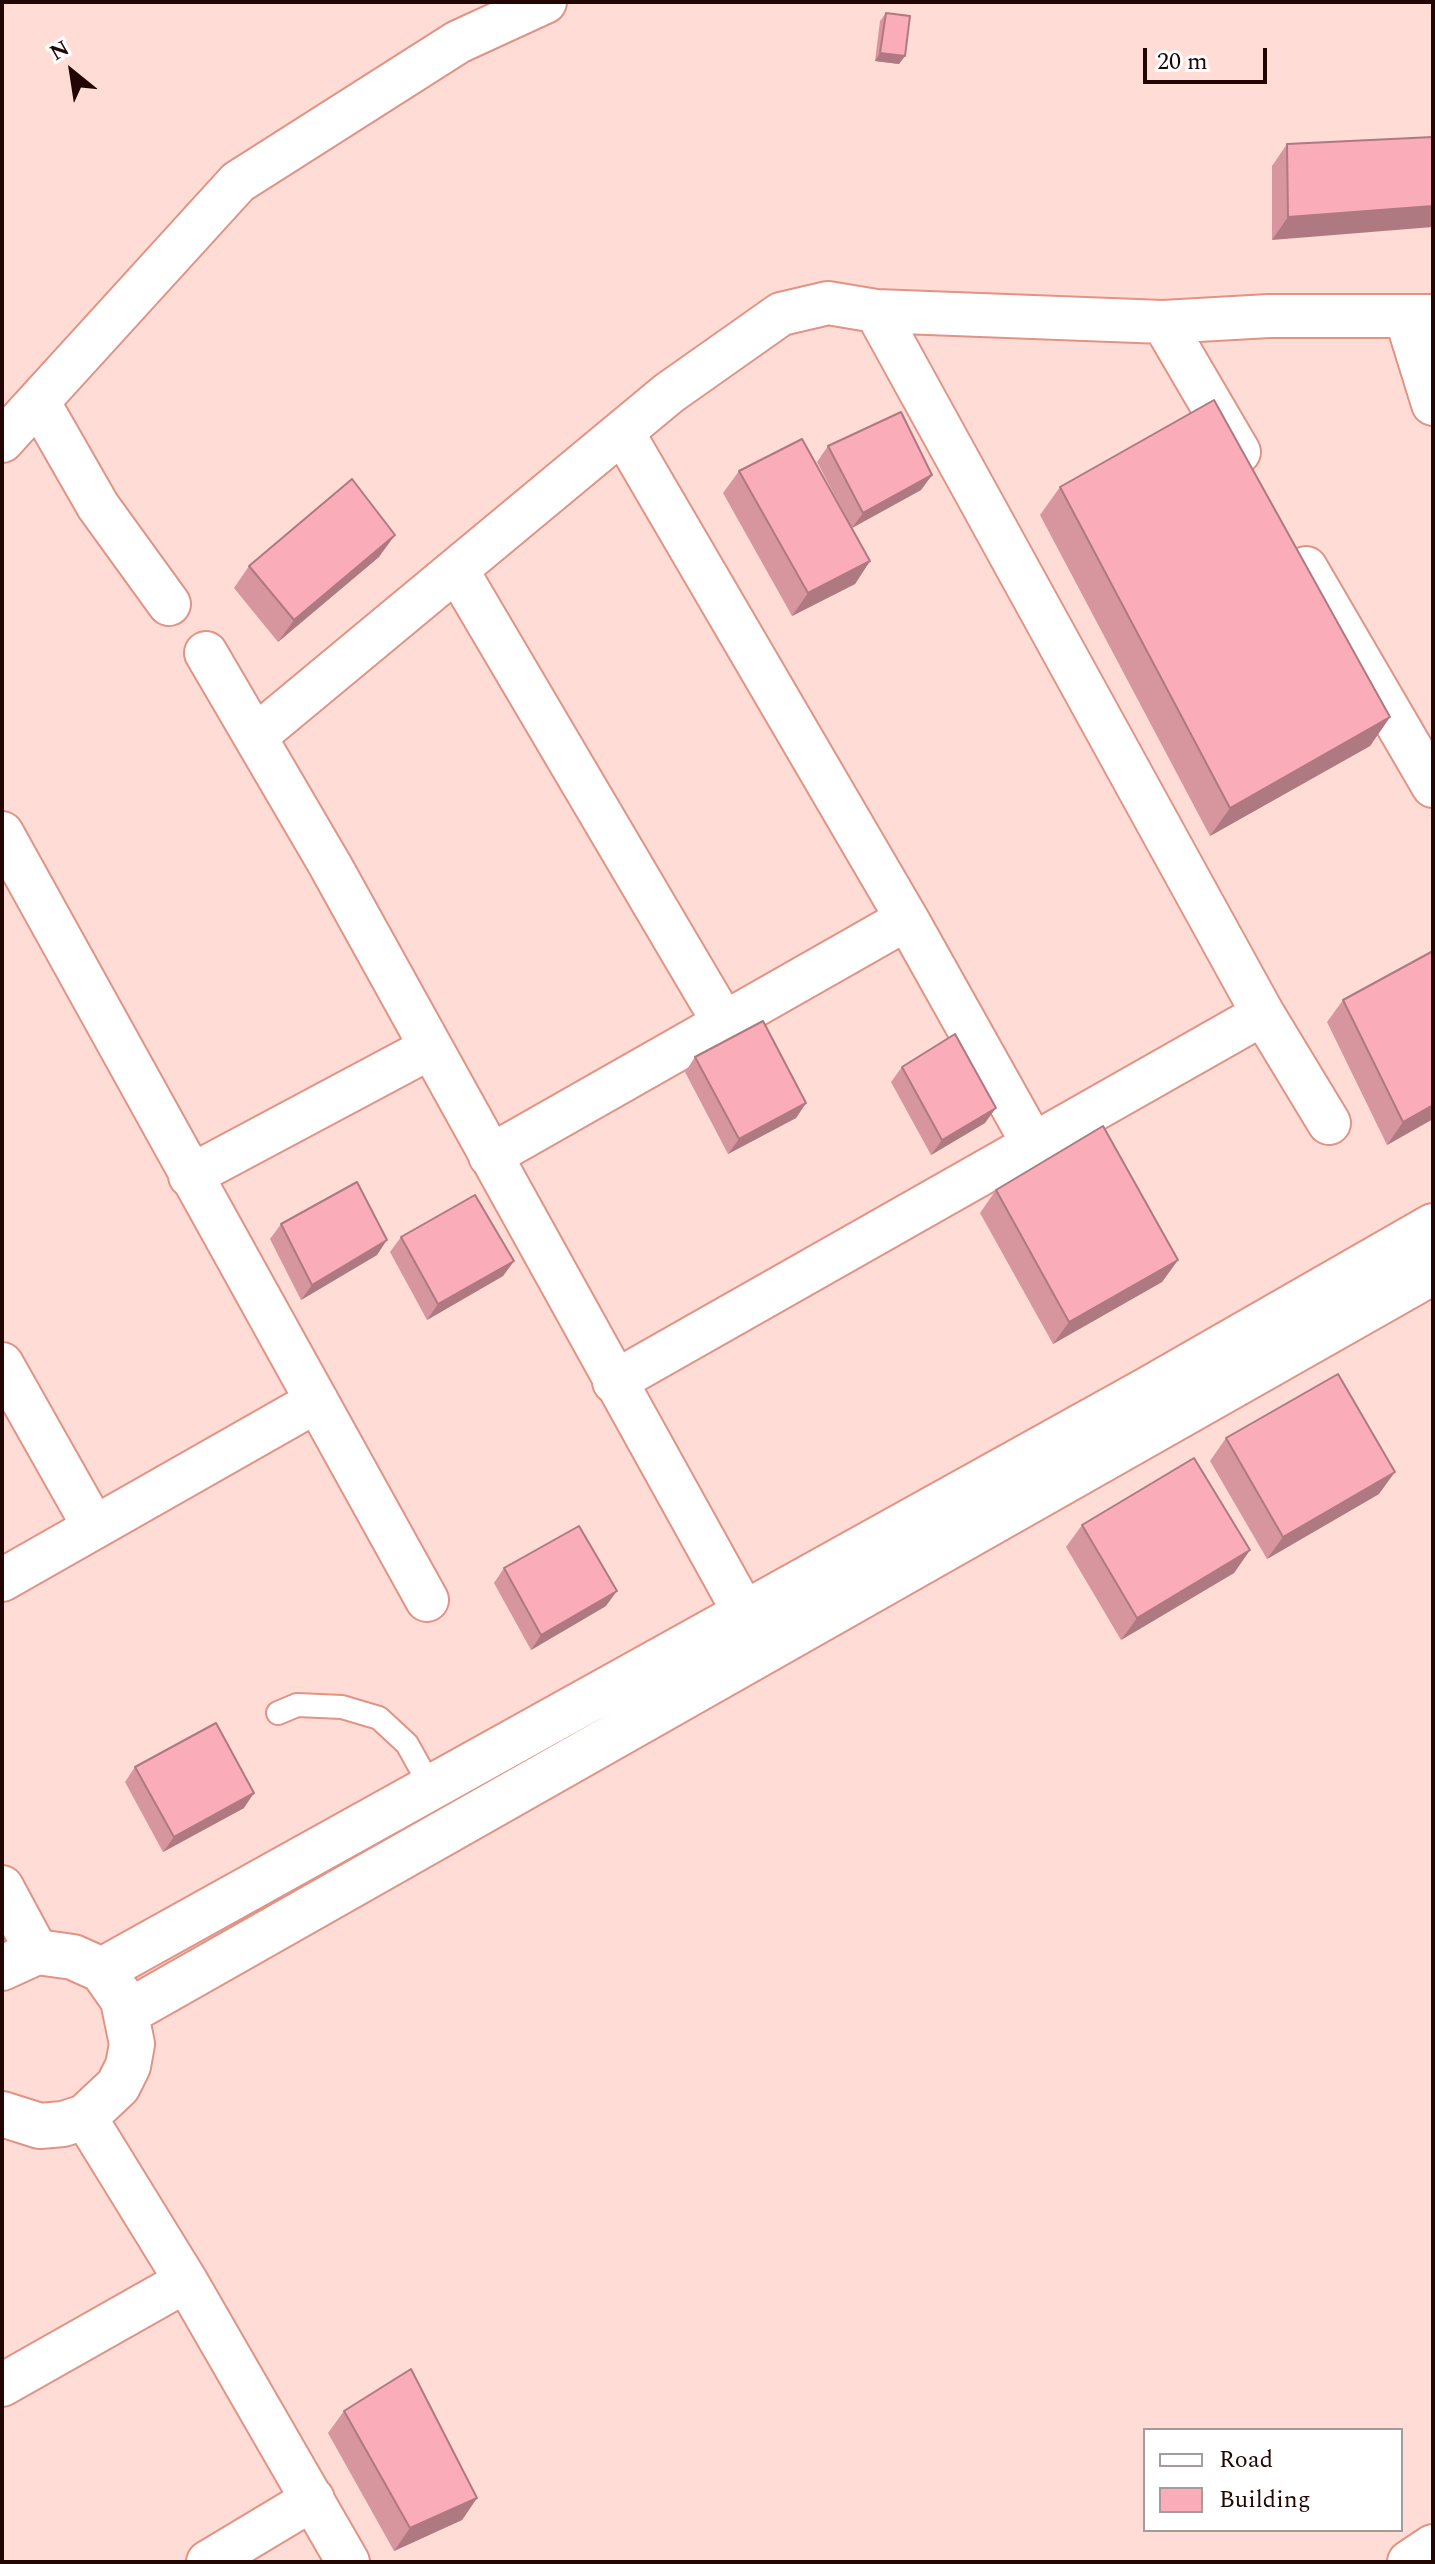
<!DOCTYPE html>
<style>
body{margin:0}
#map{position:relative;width:1435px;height:2564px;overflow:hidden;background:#ffddd6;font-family:Spectral,serif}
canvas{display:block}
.frame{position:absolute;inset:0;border:4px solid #210603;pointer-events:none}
.legend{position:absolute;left:1143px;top:2428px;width:260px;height:104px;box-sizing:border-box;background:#fff;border:2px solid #a69b9a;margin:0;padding:10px 14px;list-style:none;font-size:24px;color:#210603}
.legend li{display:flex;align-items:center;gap:16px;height:40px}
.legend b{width:40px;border:2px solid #a69b9a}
.north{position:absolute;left:32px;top:32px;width:80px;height:80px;-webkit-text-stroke:6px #fff;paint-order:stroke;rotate:330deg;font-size:22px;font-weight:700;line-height:32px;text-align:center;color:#210603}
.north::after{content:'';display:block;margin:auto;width:28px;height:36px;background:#210603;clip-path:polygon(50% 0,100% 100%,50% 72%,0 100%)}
.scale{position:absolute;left:1143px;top:48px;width:124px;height:36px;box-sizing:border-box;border:4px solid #210603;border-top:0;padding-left:10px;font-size:24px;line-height:28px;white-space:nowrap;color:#210603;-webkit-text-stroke:6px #fff;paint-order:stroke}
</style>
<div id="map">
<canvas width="1435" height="2564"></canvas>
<div class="frame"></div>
<ul class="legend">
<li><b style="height:10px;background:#fff"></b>Road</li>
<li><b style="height:22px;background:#faadb8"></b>Building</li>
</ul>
<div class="north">N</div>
<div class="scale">20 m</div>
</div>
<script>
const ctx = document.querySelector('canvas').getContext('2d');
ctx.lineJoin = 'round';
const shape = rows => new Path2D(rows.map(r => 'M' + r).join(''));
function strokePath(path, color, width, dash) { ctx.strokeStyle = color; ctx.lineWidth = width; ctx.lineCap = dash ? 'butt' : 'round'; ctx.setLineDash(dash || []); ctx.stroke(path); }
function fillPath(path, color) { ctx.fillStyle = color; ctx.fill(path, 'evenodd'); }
const lane = shape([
 [278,1713,297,1705,342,1707,379,1718,407,1744,431,1787]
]);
const street = shape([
 [876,311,1163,322,1269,316,1433,316],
 [1406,317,1433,404],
 [1163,322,1239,452],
 [39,403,98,506,169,604],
 [623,433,907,919],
 [2,441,238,182,458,42,545,2],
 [1306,568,1433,786],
 [458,572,724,1023],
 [206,653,330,865,761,1643],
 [257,735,669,393,781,314,828,303,876,311,1263,1014,1329,1123],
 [2,833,427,1600],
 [490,1156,907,919,1033,1144],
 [190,1176,430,1048],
 [2,1364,94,1527],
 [614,1382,1263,1014],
 [2,1580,317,1401],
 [2,1887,37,1952],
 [85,2117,186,2281,348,2562],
 [2,2385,186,2281],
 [208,2562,313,2499],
 [1409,2562,1433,2546]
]);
const secondary = shape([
 [2,1968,37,1952,73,1957,102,1970,123,2000,132,2044,128,2066,118,2086,85,2117,63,2124,40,2126,2,2114],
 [102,1970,1147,1390,1433,1226],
 [128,2012,1433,1272]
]);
strokePath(lane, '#e19385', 26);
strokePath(street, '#e19385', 46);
strokePath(secondary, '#e19385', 48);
strokePath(lane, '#fff', 22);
strokePath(street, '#fff', 42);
strokePath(secondary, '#fff', 44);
fillPath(shape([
 [886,13,905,56,899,64,875,61,880,21],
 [1433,137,1272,240,1272,166,1287,144],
 [828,446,932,475,921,490,852,528,817,462],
 [739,471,870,561,855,584,792,616,723,493],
 [1060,487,1390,717,1370,746,1210,836,1040,515],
 [379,557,278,642,234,588,249,566],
 [1433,951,1433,1119,1387,1145,1327,1022,1343,1000],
 [695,1057,806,1103,796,1118,728,1154,685,1072],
 [902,1067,985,1123,931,1155,891,1082],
 [996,1190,1178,1260,1162,1282,1053,1344,980,1213],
 [281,1224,377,1255,301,1300,270,1239],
 [401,1237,514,1261,503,1276,427,1320,390,1252],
 [1226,1438,1379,1494,1267,1559,1210,1461],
 [1082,1525,1250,1550,1234,1573,1121,1640,1066,1547],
 [504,1568,606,1606,531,1650,494,1583],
 [135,1767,244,1808,163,1852,125,1782],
 [344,2411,477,2498,462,2520,394,2551,328,2433]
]), '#d7959e');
fillPath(shape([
 [880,53,905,56,899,64,875,61],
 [1433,206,1433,227,1272,240,1288,217],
 [932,475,921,490,852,528,863,513],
 [395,535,379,557,278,642,294,620],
 [870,561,855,584,792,616,808,593],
 [1390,717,1370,746,1210,836,1230,808],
 [806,1103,796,1118,728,1154,739,1139],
 [1433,1105,1433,1119,1387,1145,1403,1122],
 [996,1108,985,1123,931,1155,942,1140],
 [387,1240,377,1255,301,1300,312,1285],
 [1178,1260,1162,1282,1053,1344,1069,1322],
 [514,1261,503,1276,427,1320,438,1304],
 [1395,1472,1379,1494,1267,1559,1283,1537],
 [1250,1550,1234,1573,1121,1640,1137,1618],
 [617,1591,606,1606,531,1650,541,1635],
 [254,1793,244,1808,163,1852,174,1837],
 [477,2498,462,2520,394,2551,410,2528]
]), '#af7981');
const building = shape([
 [886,13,910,16,905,56,880,53,886,13],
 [1433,137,1433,206,1288,217,1287,144,1433,137],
 [1214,400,1390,717,1230,808,1060,487,1214,400],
 [901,412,932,475,863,513,828,446,901,412],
 [802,439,870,561,808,593,739,471,802,439],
 [352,479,395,535,294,620,249,566,352,479],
 [1433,951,1433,1105,1403,1122,1343,1000,1433,951],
 [763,1021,806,1103,739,1139,695,1057,763,1021],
 [955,1034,996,1108,942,1140,902,1067,955,1034],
 [1103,1126,1178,1260,1069,1322,996,1190,1103,1126],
 [357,1182,387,1240,312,1285,281,1224,357,1182],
 [475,1195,514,1261,438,1304,401,1237,475,1195],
 [1338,1374,1395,1472,1283,1537,1226,1438,1338,1374],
 [1194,1458,1250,1550,1137,1618,1082,1525,1194,1458],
 [579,1526,617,1591,541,1635,504,1568,579,1526],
 [216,1723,254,1793,174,1837,135,1767,216,1723],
 [411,2369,477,2498,410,2528,344,2411,411,2369]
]);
fillPath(building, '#faadb8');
strokePath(building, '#af7981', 2);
</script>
